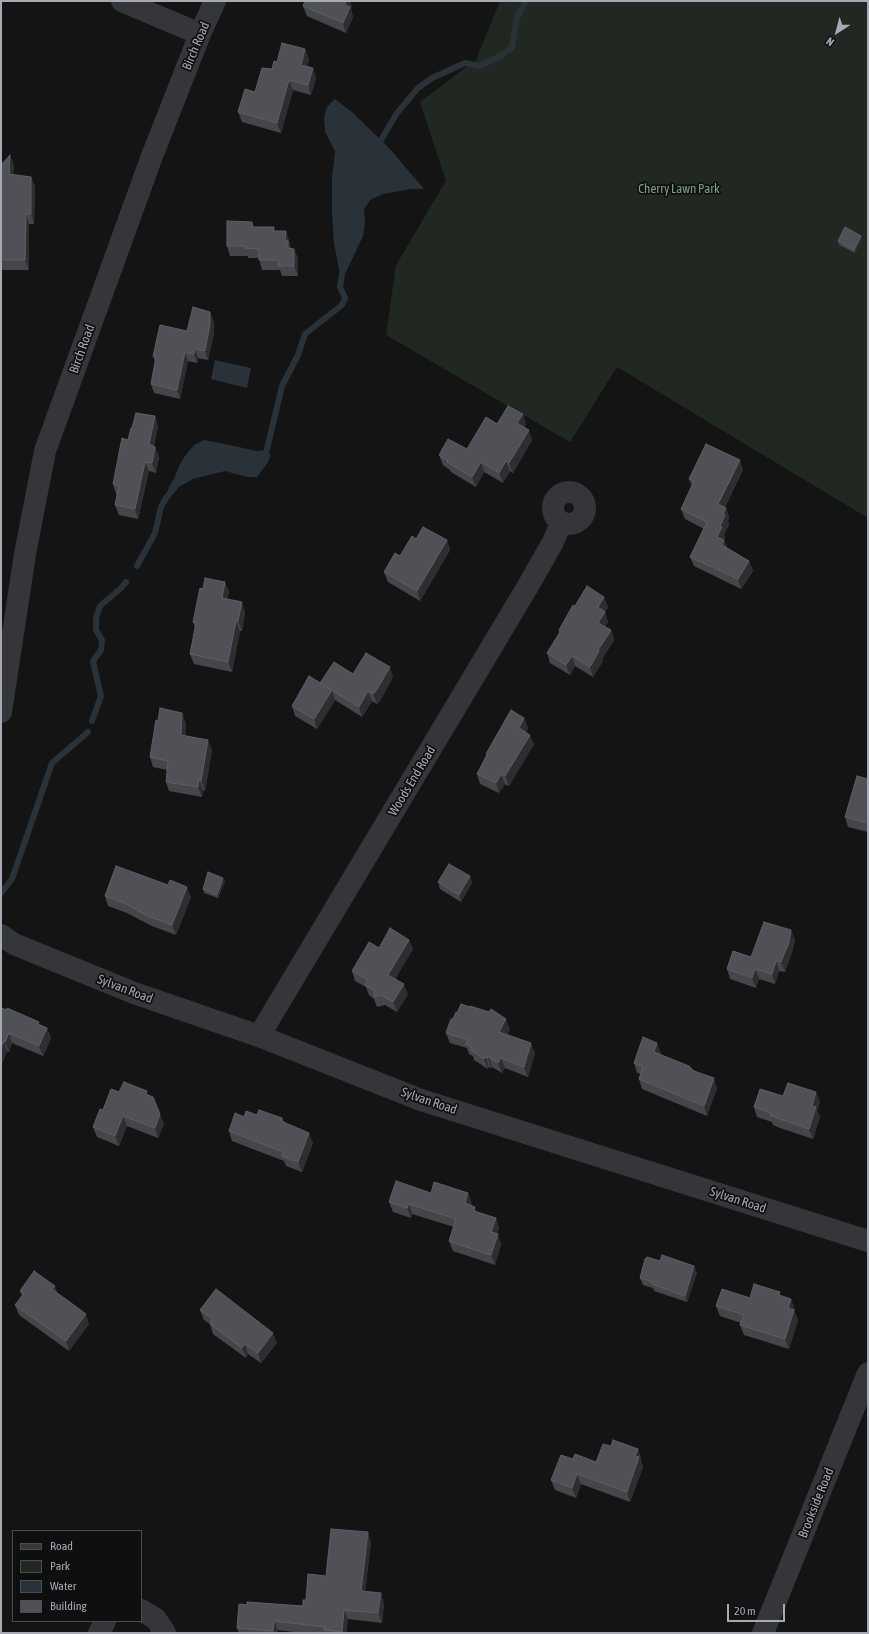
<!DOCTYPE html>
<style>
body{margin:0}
#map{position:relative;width:869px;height:1634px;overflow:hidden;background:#141415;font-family:"Asap Condensed",sans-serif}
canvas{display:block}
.frame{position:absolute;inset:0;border:2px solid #a6aab5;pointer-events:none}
.legend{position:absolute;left:12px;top:1530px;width:130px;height:92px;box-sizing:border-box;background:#0f0f10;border:1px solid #4b4d52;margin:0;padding:5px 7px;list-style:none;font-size:12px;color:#a6aab5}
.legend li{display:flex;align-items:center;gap:8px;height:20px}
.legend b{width:20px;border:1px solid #4b4d52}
.north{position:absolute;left:817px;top:12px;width:40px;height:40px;-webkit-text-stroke:3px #0f0f10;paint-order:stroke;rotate:216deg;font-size:11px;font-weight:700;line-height:16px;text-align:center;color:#a6aab5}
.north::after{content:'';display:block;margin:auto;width:14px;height:18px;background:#a6aab5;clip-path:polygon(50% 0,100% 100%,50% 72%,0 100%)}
.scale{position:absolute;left:727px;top:1604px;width:58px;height:18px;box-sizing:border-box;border:2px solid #a6aab5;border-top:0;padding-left:5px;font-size:12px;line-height:14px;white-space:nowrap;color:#a6aab5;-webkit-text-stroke:3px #0f0f10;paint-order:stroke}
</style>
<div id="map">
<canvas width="869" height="1634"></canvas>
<div class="frame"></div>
<ul class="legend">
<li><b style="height:5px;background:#35363a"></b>Road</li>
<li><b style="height:11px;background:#202821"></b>Park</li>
<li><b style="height:11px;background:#2a3239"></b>Water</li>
<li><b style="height:11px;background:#505156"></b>Building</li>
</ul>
<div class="north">N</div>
<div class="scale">20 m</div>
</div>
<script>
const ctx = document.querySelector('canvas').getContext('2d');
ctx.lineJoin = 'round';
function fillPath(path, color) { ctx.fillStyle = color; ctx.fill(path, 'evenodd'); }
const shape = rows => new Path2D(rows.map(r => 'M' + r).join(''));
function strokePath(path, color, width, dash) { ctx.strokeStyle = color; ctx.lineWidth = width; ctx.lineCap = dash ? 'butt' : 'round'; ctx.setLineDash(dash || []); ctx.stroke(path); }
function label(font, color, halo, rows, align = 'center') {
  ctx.font = font + ' "Asap Condensed",sans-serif'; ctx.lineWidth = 3.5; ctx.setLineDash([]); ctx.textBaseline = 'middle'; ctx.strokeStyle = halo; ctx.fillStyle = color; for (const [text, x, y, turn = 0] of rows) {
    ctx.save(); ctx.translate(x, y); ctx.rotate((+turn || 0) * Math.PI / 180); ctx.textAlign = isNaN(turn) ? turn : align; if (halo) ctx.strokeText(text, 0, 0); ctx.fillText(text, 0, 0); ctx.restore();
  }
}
fillPath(shape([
 [500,1,868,1,868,518,617,367,570,442,386,335,396,265,446,181,420,102,476,60]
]), '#202821');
fillPath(shape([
 [335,99,352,112,389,148,424,189,411,189,383,194,370,200,364,210,365,222,363,236,345,274,342,275,340,273,334,244,332,212,332,178,335,151,325,132,324,118,327,107],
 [215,360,251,368,247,388,211,379],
 [204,440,220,443,271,454,268,462,257,477,247,477,225,471,193,479,177,488,172,494,170,493,168,491,169,486,174,479,179,466,185,456,194,445]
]), '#2a3239');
strokePath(shape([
 [377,147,397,113,418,88,432,78,465,63,479,66,497,58,512,48,517,17,526,1],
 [259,454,266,453,282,386,298,355,305,334,342,305,345,298,340,287,343,267],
 [137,566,155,533,161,507,166,498,175,487],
 [92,721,101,696,93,661,101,650,102,640,96,630,96,618,100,606,120,589,126,582],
 [1,893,12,879,52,763,88,732]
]), '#2a3239', 6);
strokePath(shape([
 [122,1,200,34],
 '553 508a16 16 0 1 1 32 0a16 16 0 1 1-32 0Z',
 [1,712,25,554,45,451,152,156,200,34,215,1],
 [1,935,14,944,134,993,259,1036,421,1100,868,1241],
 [259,1036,528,586,553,542,561,523],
 [141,1610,156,1619,165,1633],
 [99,1633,105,1621],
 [763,1633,868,1373]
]), '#35363a', 22);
fillPath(shape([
 [303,6,352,6,351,10,353,17,346,33,307,16],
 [305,49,309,59,307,66,316,78,311,95,293,90,281,133,242,122,238,112,255,92,277,62],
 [1,165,14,165,13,175,31,177,35,187,34,224,29,224,29,270,1,270],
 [252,222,254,227,274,227,275,231,286,231,291,248,298,258,298,276,282,276,280,270,262,270,259,258,248,258,248,256,230,256,227,246],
 [861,236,862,239,855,253,839,245,838,241],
 [214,322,214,333,208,360,198,358,197,363,188,361,180,399,154,393,151,384,155,362,153,356,187,331],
 [155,416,158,426,154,446,155,447,159,457,156,473,149,471,138,519,119,515,115,505,117,494,116,494,113,484,132,428],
 [497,424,526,424,524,428,532,440,513,473,510,471,503,483,484,472,476,487,451,472,450,470,443,465,439,455,467,449],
 [743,470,725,507,726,508,729,517,728,521,729,525,724,534,725,537,724,540,727,548,749,561,753,571,741,589,694,566,690,557,704,529,685,519,681,509,692,486,689,479],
 [416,539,447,540,450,550,420,601,388,582,384,572],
 [225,582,229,592,227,599,245,612,242,631,240,631,232,672,194,664,190,654,195,628,193,622,203,589],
 [604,597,608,607,605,612,608,622,605,627,611,630,614,640,602,659,603,661,593,677,575,666,570,675,550,663,547,653,575,606],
 [353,674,393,677,380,701,377,704,372,701,362,717,335,700,317,729,295,716,292,706,321,683],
 [524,718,528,728,526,732,534,744,509,786,505,784,499,793,480,784,477,774,486,756,486,754],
 [186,723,185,736,208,740,212,750,205,791,203,790,202,797,169,791,166,782,167,770,153,767,150,757],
 [868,779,868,832,848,827,845,817],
 [470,876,472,883,461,902,440,889,438,882],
 [225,881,218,898,204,893,203,889],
 [105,896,191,897,176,935,152,926,127,913,108,906],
 [409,940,413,949,395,979,408,994,397,1012,385,1005,377,1007,374,999,369,995,366,987,355,981,352,971,379,948],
 [795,940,792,952,785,972,779,971,775,984,759,979,756,988,730,979,727,969,751,957],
 [470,1007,510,1029,507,1035,535,1053,528,1077,505,1068,502,1073,492,1067,491,1068,489,1067,488,1069,474,1060,473,1056,469,1054,467,1048,450,1043,446,1033,453,1019,457,1013],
 [1,1008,47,1028,51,1038,43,1056,12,1043,9,1052,7,1051,1,1066],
 [661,1053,660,1055,694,1071,717,1088,707,1116,642,1089,639,1079,641,1074,637,1073,634,1063],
 [119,1092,148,1095,164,1124,158,1138,127,1126,119,1146,97,1137,93,1127,103,1110],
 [816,1092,820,1102,817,1110,820,1117,813,1139,780,1128,773,1125,772,1122,757,1117,754,1107,783,1096],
 [257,1115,282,1118,284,1122,313,1143,302,1172,286,1166,284,1161,232,1141,229,1131,244,1117],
 [431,1193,472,1203,471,1205,477,1212,496,1218,499,1228,497,1234,501,1244,495,1265,453,1251,449,1241,454,1227,412,1214,411,1218,393,1212,389,1202],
 [697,1272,687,1302,654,1291,653,1288,643,1285,640,1278],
 [55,1286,57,1293,89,1324,69,1351,19,1315,15,1305,22,1296,20,1291],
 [782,1296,795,1309,794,1311,798,1320,789,1349,744,1335,740,1325,741,1323,720,1316,716,1306,750,1298],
 [200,1310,277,1343,261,1363,248,1354,246,1358,213,1334,210,1324,204,1320],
 [611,1446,638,1449,641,1459,641,1461,643,1467,630,1502,581,1484,576,1498,555,1490,551,1480,573,1459,596,1462],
 [371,1542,365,1592,384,1603,382,1623,348,1619,346,1633,302,1633,278,1630,277,1633,239,1633,237,1628,303,1606,306,1600,326,1576]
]), '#45464a');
fillPath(shape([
 [346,1,350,1,352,6,351,10,353,17,346,33,343,23,345,5],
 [305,49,309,59,304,75,301,65],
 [313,68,316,78,311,95,308,85],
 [289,80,293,90,281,133,277,123],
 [10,155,14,165,12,184,9,174],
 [31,177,35,187,34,224,31,214],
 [26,214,29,224,29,270,25,260],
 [286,231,292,251,292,258,285,241],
 [861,236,862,239,855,253,854,250],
 [294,249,298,258,298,276,294,266],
 [210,312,214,322,214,333,208,360,205,351],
 [195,349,198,358,197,363,194,354],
 [185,352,188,361,180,399,177,390],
 [523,414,526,424,521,433,517,423],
 [155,416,158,426,152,454,149,444],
 [529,430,532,440,513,473,509,463],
 [155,447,159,457,156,473,152,463],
 [740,460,743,470,722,513,718,504],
 [506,461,510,471,503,483,499,473],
 [145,462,149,471,138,519,135,509],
 [481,462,484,472,476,487,472,477],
 [726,508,729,517,728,521,729,525,724,534,725,537,721,546,717,537,723,514],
 [447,540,450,550,420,601,417,591],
 [724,540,728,550,722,545],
 [749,561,753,571,741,589,738,579],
 [225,582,229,592,226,608,222,598],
 [604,597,608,607,605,612,608,622,602,633,598,623,598,607],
 [242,602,245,612,242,631,238,621],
 [236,621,240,631,232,672,228,662],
 [611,630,614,640,602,659,603,661,593,677,590,667,598,650],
 [572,656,575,666,570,675,566,665],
 [390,667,393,677,380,701,377,704,373,694],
 [332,690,335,700,317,729,314,719],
 [368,691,372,701,362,717,359,707],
 [182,713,186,723,185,745,181,735],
 [524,718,528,728,522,738,519,728],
 [530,735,534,744,509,786,505,776],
 [208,740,212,750,205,791,201,781],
 [501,774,505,784,499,793,496,783],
 [199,780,203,790,202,797,198,787],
 [470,876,472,883,461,902,459,895],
 [223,878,225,881,218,898,217,895],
 [187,887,191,897,176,935,172,925],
 [791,930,795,940,792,952,785,972,781,962],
 [409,940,413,949,392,985,388,975],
 [776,961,779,971,775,984,772,974],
 [755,969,759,979,756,988,752,978],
 [404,984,408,994,397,1012,393,1002],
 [506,1019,510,1029,502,1042,499,1032],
 [47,1028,51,1038,43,1056,39,1046],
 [9,1033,12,1043,9,1052,5,1042],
 [4,1041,7,1051,1,1066,1,1047],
 [531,1043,535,1053,528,1077,524,1067],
 [657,1043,661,1053,657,1062,654,1052],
 [486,1057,489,1067,488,1069,484,1059],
 [489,1057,492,1067,491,1068,488,1058],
 [501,1058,505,1068,502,1073,498,1063],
 [714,1078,717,1088,707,1116,704,1106],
 [816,1092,820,1102,817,1110,820,1117,813,1139,809,1129,812,1106],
 [160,1114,164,1124,158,1138,155,1128],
 [123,1116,127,1126,119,1146,115,1136],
 [309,1133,313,1143,302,1172,298,1162],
 [468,1193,472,1203,468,1213,465,1203],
 [409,1204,412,1214,411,1218,407,1208],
 [496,1218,499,1228,495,1242,491,1232],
 [498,1234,501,1244,495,1265,491,1255],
 [694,1266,697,1272,687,1302,685,1296],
 [55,1286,58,1296,52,1289],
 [791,1299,795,1309,794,1311,798,1320,789,1349,785,1339,788,1308],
 [86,1314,89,1324,69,1351,66,1341],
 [273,1333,277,1343,261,1363,258,1353],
 [245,1344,248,1354,246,1358,242,1348],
 [638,1449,641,1459,641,1461,643,1467,630,1502,627,1492,635,1456],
 [577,1474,581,1484,576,1498,572,1488],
 [368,1532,371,1542,364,1601,361,1591],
 [381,1593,384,1603,382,1623,378,1613],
 [344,1610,348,1619,346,1633,342,1633,342,1632],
 [274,1621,278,1630,277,1633,274,1633,273,1631]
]), '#2d2e30');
const building = shape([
 [305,1,346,1,345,5,350,7,343,23,303,6,305,1],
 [282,43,305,49,301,65,313,68,308,85,289,80,277,123,238,112,245,89,255,92,262,68,272,69,274,61,277,62,282,43],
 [10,155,9,174,31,177,31,214,26,214,25,260,1,260,1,165,10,155],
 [227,221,252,222,252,227,274,227,273,231,286,231,285,241,288,241,288,248,294,249,294,266,278,266,278,260,259,260,259,249,245,248,245,246,227,246,227,221],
 [845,227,861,236,854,250,838,241,845,227],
 [193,307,210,312,210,324,205,351,195,349,194,354,185,352,177,390,151,384,156,357,153,356,160,325,187,331,193,307],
 [508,406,523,414,517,423,529,430,509,463,506,461,499,473,481,462,472,477,447,462,448,461,439,455,448,439,467,449,486,417,497,424,508,406],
 [136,413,155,416,149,444,155,447,152,463,145,462,135,509,115,505,119,486,113,484,122,438,128,440,131,428,132,428,136,413],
 [706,444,740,460,718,504,726,508,723,514,725,515,720,526,722,527,717,537,724,540,722,545,749,561,738,579,690,557,707,522,681,509,694,481,689,479,706,444],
 [423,527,447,540,417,591,384,572,395,553,400,556,412,536,416,539,423,527],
 [205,578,225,582,222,598,242,602,238,621,236,621,228,662,190,654,196,623,193,622,200,588,203,589,205,578],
 [587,586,604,597,598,607,605,612,598,623,611,630,598,650,599,651,590,667,572,656,566,665,547,653,560,632,559,630,573,605,575,606,587,586],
 [366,653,390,667,376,691,373,694,368,691,359,707,320,683,334,662,353,674,366,653],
 [309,676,332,690,314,719,292,706,309,676],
 [160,708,182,713,181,735,208,740,201,781,199,780,198,787,166,782,168,761,150,757,156,720,158,721,160,708],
 [511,710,524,718,519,728,530,735,505,776,501,774,496,783,477,774,487,755,486,754,511,710],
 [857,776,868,779,868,823,845,817,857,776],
 [449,864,470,876,459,895,438,882,449,864],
 [116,866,168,885,170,880,187,887,172,925,148,916,124,903,105,896,116,866],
 [208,872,223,878,217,895,203,889,208,872],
 [764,922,791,930,789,942,781,962,776,961,772,974,755,969,752,978,727,969,733,951,751,957,764,922],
 [390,928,409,940,388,975,404,984,393,1002,381,995,374,997,374,990,365,985,368,980,352,971,369,942,379,948,390,928],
 [461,1004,470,1007,470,1006,489,1012,491,1009,506,1019,499,1032,531,1043,524,1067,501,1058,498,1063,489,1057,488,1058,486,1057,484,1059,471,1050,471,1047,466,1044,468,1040,446,1033,451,1019,453,1019,456,1012,457,1013,461,1004],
 [1,1008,7,1010,7,1008,39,1022,38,1024,47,1028,39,1046,9,1033,5,1042,4,1041,1,1047,1,1008],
 [643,1037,657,1043,654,1052,689,1066,694,1071,714,1078,704,1106,639,1079,643,1067,634,1063,643,1037],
 [124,1082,147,1091,146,1094,153,1097,160,1114,155,1128,123,1116,115,1136,93,1127,100,1109,103,1110,111,1089,119,1092,124,1082],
 [788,1083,816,1092,812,1106,816,1107,809,1129,777,1118,770,1115,771,1113,754,1107,760,1089,783,1096,788,1083],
 [259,1110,282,1118,281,1121,309,1133,298,1162,282,1156,283,1152,229,1131,235,1113,244,1117,246,1111,257,1115,259,1110],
 [396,1181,431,1193,434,1182,468,1193,465,1203,475,1207,474,1211,496,1218,491,1232,498,1234,491,1255,449,1241,456,1219,409,1204,407,1208,389,1202,396,1181],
 [662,1255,694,1266,685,1296,652,1284,653,1282,640,1278,645,1259,647,1257,660,1261,662,1255],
 [34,1271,55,1286,52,1289,86,1314,66,1341,15,1305,24,1293,20,1291,34,1271],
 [754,1284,780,1292,779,1295,791,1299,788,1308,794,1310,785,1339,740,1325,744,1315,716,1306,722,1289,750,1298,754,1284],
 [216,1289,273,1333,258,1353,245,1344,242,1348,210,1324,213,1319,200,1310,216,1289],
 [613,1440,638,1449,635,1456,639,1457,627,1492,577,1474,572,1488,551,1480,561,1455,573,1459,575,1454,596,1462,603,1444,611,1446,613,1440],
 [331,1529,368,1532,361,1591,381,1593,378,1613,344,1610,342,1632,324,1630,325,1627,274,1621,273,1631,237,1628,239,1604,247,1605,247,1602,303,1606,303,1600,306,1600,308,1574,326,1576,331,1529]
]);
fillPath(building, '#505156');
strokePath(building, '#5d5f64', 1);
label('13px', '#a6aab5', '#0f0f10', [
 ["Birch Road",196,46,-67],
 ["Birch Road",82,349,-70],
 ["Woods End Road",412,781,-59],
 ["Sylvan Road",125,989,21],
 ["Sylvan Road",429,1101,19],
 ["Sylvan Road",738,1200,18],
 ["Brookside Road",816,1503,-68]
]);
label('13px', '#7da080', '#0f0f10', [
 ["Cherry Lawn Park",679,189]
]);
</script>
